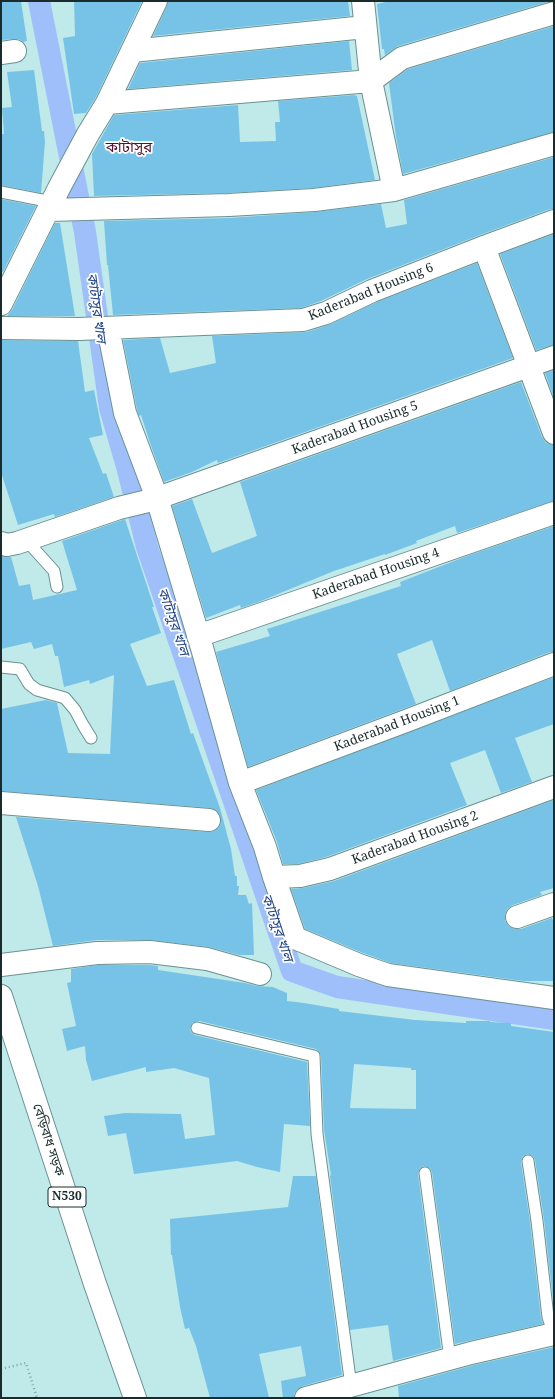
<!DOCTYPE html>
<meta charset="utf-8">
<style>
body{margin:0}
#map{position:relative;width:555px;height:1399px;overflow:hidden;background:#c0e9e9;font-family:"Noto Serif",serif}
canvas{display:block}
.frame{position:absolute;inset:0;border:2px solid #1b2b2b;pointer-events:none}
</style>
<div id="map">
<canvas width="555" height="1399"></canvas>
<div class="frame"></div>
</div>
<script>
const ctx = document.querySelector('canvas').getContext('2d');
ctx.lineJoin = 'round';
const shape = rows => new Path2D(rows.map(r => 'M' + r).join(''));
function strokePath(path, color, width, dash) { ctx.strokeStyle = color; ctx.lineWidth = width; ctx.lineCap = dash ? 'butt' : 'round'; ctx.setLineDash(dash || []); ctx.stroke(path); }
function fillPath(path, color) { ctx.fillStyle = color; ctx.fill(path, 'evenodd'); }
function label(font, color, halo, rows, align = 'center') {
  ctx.font = font + ' "Noto Serif","Noto Sans Bengali",serif'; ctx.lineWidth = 3.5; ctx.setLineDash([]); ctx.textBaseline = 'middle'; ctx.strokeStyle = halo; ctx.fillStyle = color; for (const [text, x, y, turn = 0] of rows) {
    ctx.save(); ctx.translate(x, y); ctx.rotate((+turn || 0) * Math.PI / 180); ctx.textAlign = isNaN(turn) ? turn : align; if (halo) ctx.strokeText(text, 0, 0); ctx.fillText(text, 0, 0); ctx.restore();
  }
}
strokePath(shape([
 [39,1,85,232,110,408,128,470,147,547,292,971,337,987,554,1019]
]), '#9fbffa', 22);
fillPath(shape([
 [1,1,21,1,27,41,23,42,19,39,14,39,1,40],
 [74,1,142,1,96,97,86,113,74,114,63,38,75,36],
 [168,1,348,1,350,16,153,36,167,6],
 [390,1,551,1,398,46,385,55,384,49,382,49,377,4],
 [554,26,554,132,403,174,396,137,389,83,408,69],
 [349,41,352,70,128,89,140,63],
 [34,70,42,131,44,131,45,142,41,193,1,185,1,134,4,134,2,108,12,107,7,72],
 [354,95,357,96,375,180,313,188,228,193,94,196,92,154,114,115,238,105,240,142,276,141,275,122,280,122,278,101],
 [554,157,554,209,550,209,480,235,367,279,321,301,301,308,113,315,108,265,107,265,104,221,229,218,315,212,381,204,386,228,407,224,404,200],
 [1,199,36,206,3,272,1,271],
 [55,223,60,223,75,316,7,316,12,310],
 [554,234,554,345,536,350,500,254],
 [477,263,513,358,218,463,217,460,192,472,164,482,150,443,141,415,139,416,137,410,123,340,160,338,170,373,216,363,212,336,307,332,331,324,377,302],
 [1,340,78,341,85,392,94,390,103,435,89,438,103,474,106,473,114,497,55,517,54,514,18,525,1,472],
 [554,370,554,398,545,373],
 [521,382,542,437,546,443,554,445,554,501,457,533,455,526,416,541,417,543,385,555,385,554,334,571,261,601,241,608,240,605,206,618,172,506,192,499,212,553,257,536,240,482],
 [125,519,154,607,152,607,161,633,130,644,147,686,174,680,191,734,193,733,220,808,231,849,235,876,237,876,237,886,239,886,238,895,246,895,249,904,252,903,254,955,239,955,209,947,150,940,97,940,53,946,38,886,16,817,208,832,214,831,219,827,221,821,220,815,216,810,210,808,1,791,1,709,46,700,57,703,68,753,110,754,114,675,90,684,89,680,64,687,58,656,55,656,52,644,34,649,31,642,1,649,1,556,11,557,19,586,30,584,33,600,77,590,62,541],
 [554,526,554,652,550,652,450,691,432,640,397,654,416,704,248,767,216,652,270,636,267,629,401,586,400,582,467,556],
 [554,677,554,724,515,738,532,782,501,793,485,750,450,763,467,805,326,857,298,864,283,864,277,842,256,790],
 [554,800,554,888,540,892,542,895,513,905,507,909,505,915,505,921,509,926,515,929,521,929,552,918,554,923,554,981,523,981,391,963,363,953,305,929,291,889,303,888,334,881],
 [98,965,149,965,158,966,158,970,245,983,257,986,273,987,287,993,287,1001,304,1003,339,1009,339,1011,415,1020,466,1023,466,1021,490,1021,490,1022,511,1023,511,1026,554,1032,554,1308,544,1220,535,1160,533,1156,527,1154,523,1156,521,1162,530,1222,541,1318,543,1324,455,1344,432,1172,430,1168,424,1166,420,1168,418,1174,441,1348,393,1361,388,1325,350,1330,330,1176,331,1175,324,1130,321,1056,319,1051,316,1049,199,1021,192,1023,190,1030,192,1033,195,1035,307,1062,310,1126,284,1124,280,1172,257,1167,237,1161,134,1174,126,1133,108,1136,104,1116,125,1113,181,1114,185,1139,215,1135,209,1078,174,1068,146,1072,146,1067,92,1081,86,1060,85,1046,67,1051,62,1029,76,1026,67,983,71,982,71,969],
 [354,1064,411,1068,411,1070,416,1070,416,1109,350,1108],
 [293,1176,316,1176,342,1375,303,1386,297,1390,294,1394,294,1398,283,1398,281,1381,306,1376,301,1346,259,1354,269,1398,210,1398,196,1346,189,1328,185,1329,180,1307,172,1255,171,1255,170,1219,288,1207],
 [554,1347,554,1398,399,1398,398,1386,474,1365]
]), '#77c3e7');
const service = shape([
 [1,192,52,202],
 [26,540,54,571,57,587],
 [1,667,20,669,29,684,37,690,65,698,75,710,83,725,91,738],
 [197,1028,314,1056,317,1134,351,1386],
 [528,1161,537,1221,548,1317,551,1326,554,1330],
 [425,1173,450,1359]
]);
const minor = shape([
 [363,1,371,81,394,190],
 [132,51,365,27],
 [1,53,15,51],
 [107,103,371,81,402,58,554,13],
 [49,210,229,205,314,200,394,190,554,144],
 [484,247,554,433],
 [1,304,59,188,88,134,107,103,156,1],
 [1,328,79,329,303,320,326,313,372,291,484,247,554,221],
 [108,328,125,413,157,498,202,648,240,783,265,847,274,877,295,938,359,965,388,975,554,998],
 [1,543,7,545,17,543,87,519,119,508,152,500,554,357],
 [198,636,554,513],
 [240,783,406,721,554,664],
 [1,803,209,820],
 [274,877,300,876,330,869,554,787],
 [517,917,554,904],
 [1,965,97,953,150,952,207,959,260,974],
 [306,1398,471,1353,554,1334]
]);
const trunk = shape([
 [1,996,95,1284,135,1398]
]);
strokePath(service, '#6a9192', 13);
strokePath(minor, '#6a9192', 24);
strokePath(trunk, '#6a9192', 24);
strokePath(shape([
 [1,1369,26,1363,37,1398]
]), '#83a3a3', 2.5, [1, 3]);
strokePath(service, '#fff', 11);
strokePath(minor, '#fff', 22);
strokePath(trunk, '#fff', 22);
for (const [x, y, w] of [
 [67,1197,38]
]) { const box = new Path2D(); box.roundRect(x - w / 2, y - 10, w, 20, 3); ctx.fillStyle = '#fff'; ctx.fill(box); strokePath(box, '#1b2b2b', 1); }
label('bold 12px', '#1b2b2b', null, [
 ["N530",67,1197]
]);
label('13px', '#1b2b2b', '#fff', [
 ["Kaderabad Housing 6",371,292,-22],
 ["Kaderabad Housing 5",355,428,-20],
 ["Kaderabad Housing 4",376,574,-19],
 ["Kaderabad Housing 1",397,724,-21],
 ["Kaderabad Housing 2",415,838,-20],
 ["বেড়িবাধ সড়ক",48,1140,72]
]);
label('italic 14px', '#214488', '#fff', [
 ["কাটাসুর খাল",96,308,82],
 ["কাটাসুর খাল",173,622,71],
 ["কাটাসুর খাল",277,928,71]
]);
label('15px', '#54122e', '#fff', [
 ["কাটাসুর",129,148]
]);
</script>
